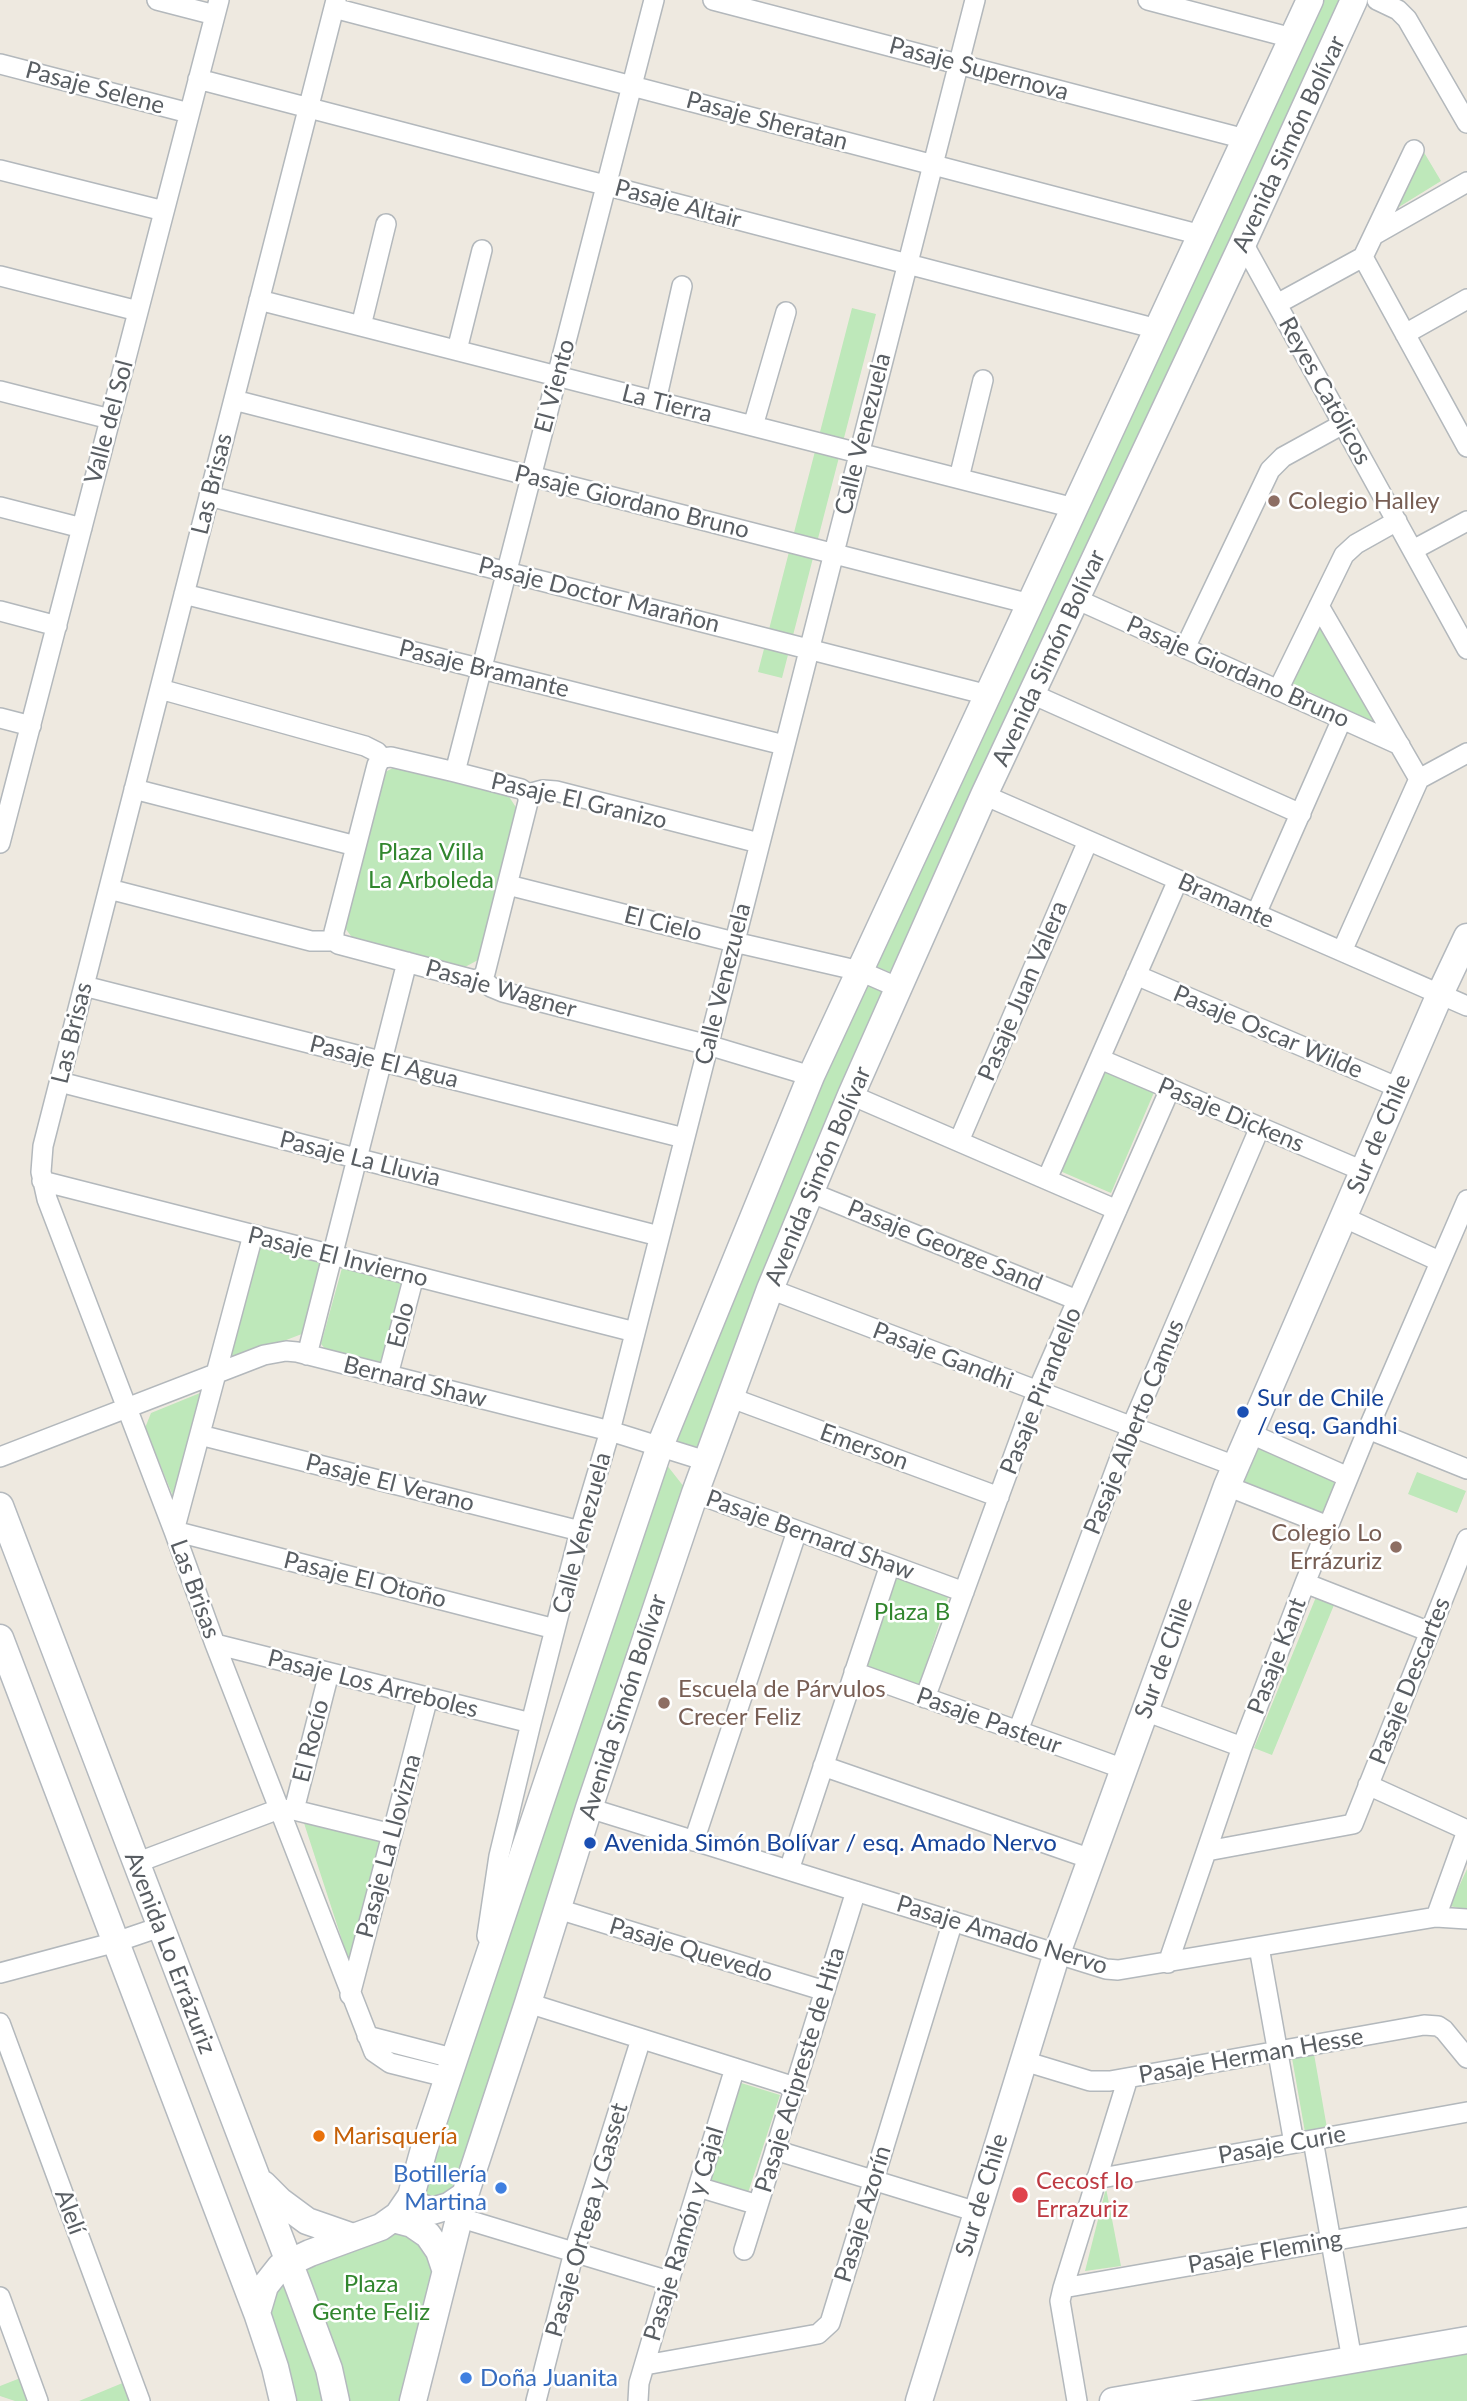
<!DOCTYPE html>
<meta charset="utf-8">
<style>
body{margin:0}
canvas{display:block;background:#eee9e0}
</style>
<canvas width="1467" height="2401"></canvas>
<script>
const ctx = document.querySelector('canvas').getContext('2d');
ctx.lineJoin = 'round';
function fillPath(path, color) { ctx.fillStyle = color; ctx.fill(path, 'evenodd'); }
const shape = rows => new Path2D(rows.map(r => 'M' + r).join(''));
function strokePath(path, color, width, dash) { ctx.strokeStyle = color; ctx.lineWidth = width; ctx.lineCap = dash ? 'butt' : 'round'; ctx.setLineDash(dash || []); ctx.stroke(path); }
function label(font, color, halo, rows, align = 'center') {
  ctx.font = font + ' Lato,sans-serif'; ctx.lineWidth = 5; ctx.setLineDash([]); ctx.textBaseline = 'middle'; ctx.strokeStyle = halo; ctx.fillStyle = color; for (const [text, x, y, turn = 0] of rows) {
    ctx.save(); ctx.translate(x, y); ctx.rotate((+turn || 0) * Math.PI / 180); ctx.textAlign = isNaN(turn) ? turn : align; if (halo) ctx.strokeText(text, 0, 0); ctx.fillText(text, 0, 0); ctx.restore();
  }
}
fillPath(shape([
 [1322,0,1347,0,894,974,875,966],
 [1416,139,1441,181,1373,223],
 [852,308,876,314,782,678,758,672],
 [1318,619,1387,731,1286,680],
 [397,766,508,795,517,809,478,960,465,967,354,940,345,928,383,773],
 [862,982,887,992,695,1465,673,1444],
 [1105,1069,1155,1090,1111,1193,1060,1171],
 [260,1240,325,1260,307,1332,229,1362],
 [351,1265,396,1276,406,1285,386,1362,379,1365,328,1352,321,1344,342,1268],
 [205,1391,175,1501,145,1428,151,1413],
 [1251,1444,1340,1480,1323,1520,1236,1483],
 [666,1464,688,1492,453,2191,432,2203,421,2196],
 [1417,1472,1466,1491,1457,1513,1408,1494],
 [892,1574,950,1591,918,1689,862,1667],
 [1316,1597,1334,1605,1272,1755,1254,1748],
 [303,1820,386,1840,353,1974],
 [1467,1869,1467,1910,1450,1906],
 [1314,2054,1327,2128,1305,2132,1292,2058],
 [738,2082,780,2095,746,2199,705,2186],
 [1106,2188,1121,2266,1085,2271],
 [409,2232,436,2263,403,2401,343,2401,301,2264,393,2234],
 [286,2280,328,2401,295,2401,274,2328,270,2302,273,2292],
 [1467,2350,1467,2401,1169,2401],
 [23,2377,32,2401,15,2401,0,2396,0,2386],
 [125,2382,133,2401,79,2401]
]), '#bee8ba');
const street = shape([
 [157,0,215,15],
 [336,0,43,1146,41,1172,47,1199,174,1531,215,1644,374,2052,390,2063,450,2078],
 [713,0,1245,139],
 [1148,0,1292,38],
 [1377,0,1398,10,1407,19,1467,123],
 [334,8,1201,235],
 [0,64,189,113],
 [198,79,1157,329],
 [0,170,164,211],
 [1374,235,1467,182],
 [1243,243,1467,649],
 [1363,257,1467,447],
 [0,276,138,311],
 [259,300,1074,508],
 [1277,304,1363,257,1414,150],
 [361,326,386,224],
 [1405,334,1467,299],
 [457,350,482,250],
 [0,391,110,419],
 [234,400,1030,604],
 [656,401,682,286],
 [753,426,786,312],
 [959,478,983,380],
 [209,496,988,695],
 [0,507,82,528],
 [1413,550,1467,521],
 [184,594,784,745],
 [1076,599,1400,745],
 [1319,606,1419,779],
 [0,611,57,626],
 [1185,648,1270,470,1283,457,1343,424],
 [160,689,365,746,377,752,382,758],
 [1278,690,1344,555,1356,544,1397,521],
 [1032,694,1301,814],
 [0,718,31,726],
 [382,758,391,757,455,772,521,789,528,794,543,790,556,791,759,843],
 [455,772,654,0],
 [134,789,356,846],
 [984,795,1467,1006],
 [0,843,219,0],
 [508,885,734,942,860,971,899,988],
 [109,889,311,941,334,941,338,944,474,980,481,978,491,987,503,992,708,1045,811,1076],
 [1256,914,1342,719],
 [334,941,334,932,377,765,382,758],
 [1342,951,1419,779,1467,753],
 [1136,975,1399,1088],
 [481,978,485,973,528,802,528,794],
 [84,986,684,1138],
 [1100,1059,1363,1171],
 [60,1082,659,1236],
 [851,1095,1117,1210],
 [959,1141,1088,841],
 [1047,1179,1178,880],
 [42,1181,635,1332],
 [812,1193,1077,1300],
 [1343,1217,1439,1261],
 [253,1235,174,1531,555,1629],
 [770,1289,1235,1466],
 [307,1355,407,962],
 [388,1375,414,1276],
 [729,1397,999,1497],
 [1368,1429,1467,1469],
 [1249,1433,1348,1477],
 [200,1435,580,1531],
 [0,1457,264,1355,286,1351,297,1352,610,1431,706,1461],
 [1227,1486,1328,1526],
 [695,1493,964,1592],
 [1305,1583,1430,1632],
 [215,1644,531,1723],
 [854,1672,1124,1769],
 [925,1698,1037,1392,1170,1089],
 [1145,1711,1242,1747],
 [1018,1731,1131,1428,1260,1127],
 [823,1766,1091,1859],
 [1368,1785,1467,1830],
 [589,1808,1106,1969,1118,1970,1436,1917,1467,1919],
 [294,1810,329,1673],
 [694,1841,797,1531],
 [1207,1851,1353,1824,1467,1539],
 [136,1863,279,1809,294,1810,392,1834],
 [789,1870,890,1565],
 [558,1909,825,1991],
 [1436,1917,1467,1831],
 [487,1936,499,1856,531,1723,580,1531,610,1431,975,0],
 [1259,1947,1294,2143],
 [1168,1963,1242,1747,1305,1583,1368,1429,1467,1200],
 [0,1973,116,1942,160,1927],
 [350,1995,428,1697],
 [528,2003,795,2087],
 [0,2023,140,2401],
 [367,2036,456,2059],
 [1024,2061,1090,2081,1110,2081,1424,2025,1438,2026,1444,2030,1467,2058],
 [1313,2140,1352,2360],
 [775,2150,977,2212],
 [1096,2179,1467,2112],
 [698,2187,758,2205],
 [458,2217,669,2281],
 [744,2250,856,1891],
 [1063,2288,1467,2217],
 [0,2297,38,2401],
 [645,2365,818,2334,830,2323,953,1921],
 [536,2401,574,2252,641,2039],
 [638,2401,639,2383,669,2281,735,2068],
 [1077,2401,1060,2301,1063,2288,1128,2078]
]);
const secondary = shape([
 [0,1506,299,2288,329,2369,336,2401],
 [0,1638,257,2313,275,2367,283,2401],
 [263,2184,280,2201,307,2221,353,2237],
 [411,2196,418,2206,432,2211,449,2206,465,2195],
 [393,2219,412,2224,428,2235,439,2251,445,2269],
 [257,2313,265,2286,280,2267,310,2253,381,2227,398,2215,411,2196,424,2149,660,1446,811,1076,1310,0],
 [413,2401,465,2195,528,2003,589,1808,695,1493,770,1289,851,1095,984,795,1243,243,1354,0],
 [919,2401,1057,1953,1227,1486,1440,994,1467,937],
 [1113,2401,1467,2340]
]);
strokePath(street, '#b3b8bc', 22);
strokePath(secondary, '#b4b9be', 29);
strokePath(street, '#fff', 19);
strokePath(secondary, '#fff', 26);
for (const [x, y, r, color] of [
 [1274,501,7,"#8d6e63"],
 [1243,1412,7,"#1a4fb4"],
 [1396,1547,7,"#8d6e63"],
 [664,1703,7,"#8d6e63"],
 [590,1843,7,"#1a4fb4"],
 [319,2136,7,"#e8710a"],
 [501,2188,7,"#3f7fe0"],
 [1020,2195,9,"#e0444e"],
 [466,2378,7,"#3f7fe0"]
]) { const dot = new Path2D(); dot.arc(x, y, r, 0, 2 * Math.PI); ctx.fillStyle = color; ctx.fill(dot); strokePath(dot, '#fff', 2.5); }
label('24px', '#595e63', '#fff', [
 ["Pasaje Supernova",979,69,15],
 ["Pasaje Selene",95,88,15],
 ["Pasaje Sheratan",767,121,15],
 ["Avenida Simón Bolívar",1289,144,-65],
 ["Pasaje Altair",678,204,15],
 ["El Viento",555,386,-75],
 ["Reyes Católicos",1325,391,61],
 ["La Tierra",667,404,14],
 ["Valle del Sol",109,422,-75],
 ["Calle Venezuela",863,434,-76],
 ["Las Brisas",212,484,-76],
 ["Pasaje Giordano Bruno",632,502,14],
 ["Pasaje Doctor Marañon",599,595,14],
 ["Avenida Simón Bolívar",1049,658,-65],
 ["Pasaje Bramante",484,669,14],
 ["Pasaje Giordano Bruno",1238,672,24],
 ["Pasaje El Granizo",579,801,13],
 ["Bramante",1226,901,24],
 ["El Cielo",663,924,14],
 ["Calle Venezuela",723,984,-76],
 ["Pasaje Wagner",501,989,16],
 ["Pasaje Juan Valera",1023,991,-67],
 ["Pasaje Oscar Wilde",1268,1032,23],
 ["Las Brisas",72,1033,-76],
 ["Pasaje El Agua",384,1062,14],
 ["Pasaje Dickens",1231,1115,23],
 ["Sur de Chile",1379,1134,-67],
 ["Pasaje La Lluvia",360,1159,14],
 ["Avenida Simón Bolívar",818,1176,-67],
 ["Pasaje George Sand",945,1246,22],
 ["Pasaje El Invierno",338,1257,14],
 ["Eolo",401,1325,-76],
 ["Pasaje Gandhi",943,1356,21],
 ["Bernard Shaw",415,1382,14],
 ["Pasaje Pirandello",1041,1391,-68],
 ["Pasaje Alberto Camus",1134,1427,-68],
 ["Emerson",864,1447,20],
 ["Pasaje El Verano",390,1483,14],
 ["Calle Venezuela",582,1533,-75],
 ["Pasaje Bernard Shaw",810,1535,20],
 ["Pasaje El Otoño",365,1580,14],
 ["Las Brisas",195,1589,70],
 ["Pasaje Kant",1277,1656,-69],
 ["Sur de Chile",1164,1658,-70],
 ["Pasaje Descartes",1410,1681,-68],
 ["Pasaje Los Arreboles",373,1684,14],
 ["Avenida Simón Bolívar",623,1707,-72],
 ["Pasaje Pasteur",989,1721,20],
 ["El Rocío",311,1741,-76],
 ["Pasaje La Llovizna",389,1846,-75],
 ["Pasaje Amado Nervo",1002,1935,17],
 ["Pasaje Quevedo",691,1950,17],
 ["Avenida Lo Errázuriz",170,1953,69],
 ["Pasaje Herman Hesse",1251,2056,-10],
 ["Pasaje Acipreste de Hita",800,2070,-73],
 ["Pasaje Curie",1282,2145,-10],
 ["Sur de Chile",982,2195,-73],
 ["Alelí",70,2212,70],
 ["Pasaje Azorín",863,2214,-73],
 ["Pasaje Ortega y Gasset",587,2220,-74],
 ["Pasaje Ramón y Cajal",684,2234,-73],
 ["Pasaje Fleming",1265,2252,-10]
]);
label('24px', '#785e54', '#fff', [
 ["Colegio Halley",1288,501],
 ["Colegio Lo",1382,1533,"right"],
 ["Errázuriz",1382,1561,"right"],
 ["Escuela de Párvulos",678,1689],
 ["Crecer Feliz",678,1717]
], 'left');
label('24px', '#31862e', '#fff', [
 ["Plaza Villa",431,852],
 ["La Arboleda",431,880],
 ["Plaza B",912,1612],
 ["Plaza",371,2284],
 ["Gente Feliz",371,2312]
]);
label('24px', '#164399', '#fff', [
 ["Sur de Chile",1257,1398],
 ["/ esq. Gandhi",1257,1426],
 ["Avenida Simón Bolívar / esq. Amado Nervo",604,1843]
], 'left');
label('24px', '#c56008', '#fff', [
 ["Marisquería",333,2136]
], 'left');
label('24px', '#366cbe', '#fff', [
 ["Botillería",487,2174],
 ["Martina",487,2202],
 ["Doña Juanita",480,2378,"left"]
], 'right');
label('24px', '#be3a42', '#fff', [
 ["Cecosf lo",1036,2181],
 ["Errazuriz",1036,2209]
], 'left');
</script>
